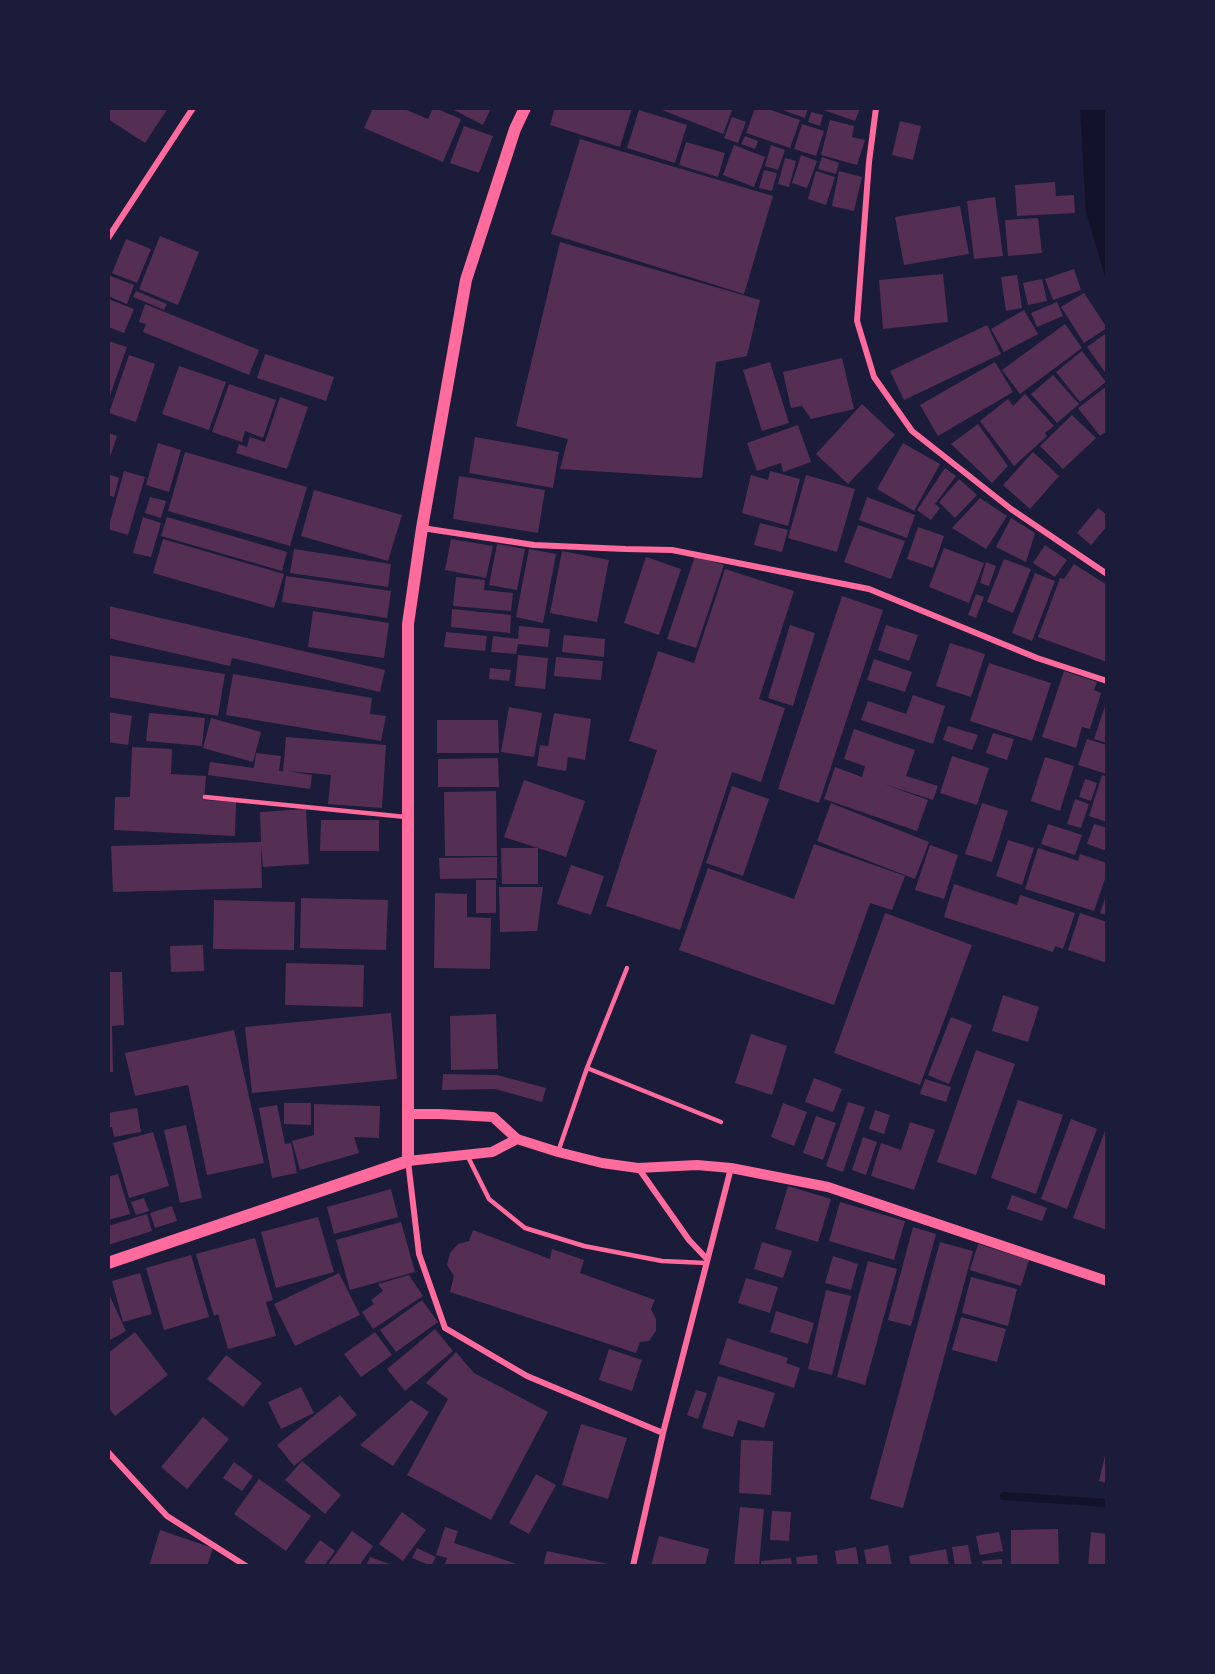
<!DOCTYPE html>
<style>
body{margin:0}
#map{position:relative;width:1215px;height:1674px;overflow:hidden;background:#1b1b3a;font-family:Karla,sans-serif}
canvas{display:block}
.frame{position:absolute;inset:0;border:110px solid #1b1b3a;pointer-events:none}
</style>
<div id="map">
<canvas width="1215" height="1674"></canvas>
<div class="frame"></div>
</div>
<script>
const ctx = document.querySelector('canvas').getContext('2d');
ctx.lineJoin = 'round';
function fillPath(path, color) { ctx.fillStyle = color; ctx.fill(path, 'evenodd'); }
const shape = rows => new Path2D(rows.map(r => 'M' + r).join(''));
function strokePath(path, color, width, dash) { ctx.strokeStyle = color; ctx.lineWidth = width; ctx.lineCap = dash ? 'butt' : 'round'; ctx.setLineDash(dash || []); ctx.stroke(path); }
fillPath(shape([
 [1080,108,1107,108,1107,283,1086,212]
]), '#12122b');
strokePath(shape([
 [1004,1496,1107,1503]
]), '#12122b', 8);
fillPath(shape([
 [108,108,168,108,145,143,108,119],
 [373,108,402,108,428,119,433,108,435,108,461,119,443,162,364,128],
 [450,108,491,108,483,125],
 [555,108,632,108,620,147,550,125],
 [657,108,733,108,723,134],
 [755,108,765,108,800,120,790,148,746,133],
 [777,108,808,108,805,118],
 [818,108,860,108,855,121],
 [639,110,687,125,675,163,627,148],
 [811,112,823,115,820,126,808,122],
 [732,117,746,122,738,143,724,138],
 [830,120,854,126,852,137,865,140,857,165,821,155],
 [900,121,921,126,913,160,892,155],
 [802,124,824,131,816,156,794,149],
 [464,126,493,136,479,173,450,163],
 [745,136,758,141,755,149,741,144],
 [580,139,773,196,744,294,551,234],
 [686,142,725,153,718,177,679,165],
 [734,145,765,157,754,187,723,175],
 [771,145,785,150,778,170,765,166],
 [801,155,817,161,807,188,792,183],
 [822,157,839,163,836,174,818,169],
 [785,158,796,161,789,187,778,184],
 [764,170,777,173,772,191,759,188],
 [816,171,835,177,826,205,808,199],
 [839,171,862,177,854,211,832,206],
 [1055,182,1056,196,1074,195,1075,213,1017,216,1015,185],
 [995,197,1003,256,974,259,967,201],
 [960,206,969,254,904,265,895,217],
 [1038,218,1042,253,1008,256,1005,220],
 [160,236,199,252,178,305,139,289],
 [126,239,151,249,137,283,112,273],
 [560,242,760,300,747,356,716,362,702,478,560,469,568,439,516,426],
 [1074,269,1081,290,1053,300,1045,279],
 [943,274,948,322,883,329,879,280],
 [108,275,134,285,127,304,108,296],
 [1017,275,1022,308,1006,311,1001,277],
 [1042,279,1047,301,1028,305,1023,283],
 [136,291,167,304,164,310,133,297],
 [1084,293,1107,328,1084,343,1061,307],
 [108,299,134,309,124,333,108,327],
 [1057,302,1063,316,1037,327,1031,313],
 [145,304,259,350,249,375,143,332,146,324,139,322],
 [1024,310,1038,334,1004,352,991,329],
 [1065,324,1082,348,1020,394,1002,370],
 [987,325,1001,354,904,400,890,371],
 [1105,334,1107,337,1107,375,1087,347],
 [108,341,127,347,108,401],
 [1082,351,1106,382,1080,402,1056,372],
 [265,354,334,377,326,401,257,378],
 [129,355,155,364,136,422,109,413],
 [842,358,854,409,811,419,802,406,791,408,783,372],
 [770,362,789,423,762,431,743,370],
 [995,362,1013,392,938,436,920,405],
 [179,366,226,382,209,430,162,414],
 [1053,375,1079,404,1057,423,1031,394],
 [229,384,276,400,263,438,245,431,242,442,212,432],
 [1107,386,1107,431,1100,436,1078,408],
 [1025,394,1054,426,1045,433,1047,436,1014,466,980,421,1008,399,1013,406],
 [280,397,308,407,287,469,236,453,239,444,247,447,250,437,265,442],
 [862,404,895,435,848,484,816,454],
 [1072,415,1096,438,1063,469,1040,446],
 [978,424,1008,466,992,483,951,444],
 [798,425,811,462,783,472,781,463,757,471,747,443],
 [108,433,117,436,108,463],
 [475,437,559,452,553,488,469,473],
 [158,443,181,450,169,492,146,485],
 [903,443,940,464,914,511,877,489],
 [185,452,307,487,290,546,168,511],
 [1033,452,1059,476,1030,509,1003,485],
 [945,468,956,476,935,504,940,508,931,520,917,510],
 [124,471,145,477,128,535,108,529],
 [770,471,800,479,788,526,742,513,751,475,768,480],
 [108,474,119,478,114,497,108,495],
 [806,475,855,489,837,552,788,538],
 [459,476,545,490,538,533,453,519],
 [959,479,977,495,955,518,939,502],
 [314,490,402,515,388,561,301,536],
 [150,497,166,501,161,518,145,513],
 [867,497,915,515,907,538,859,520],
 [980,498,1007,516,986,549,952,528],
 [1098,508,1107,515,1107,526,1091,545,1077,533],
 [143,517,161,523,151,557,133,553],
 [167,517,287,552,282,571,161,536],
 [1011,518,1035,533,1026,562,996,547],
 [760,523,788,530,782,552,754,545],
 [858,525,905,541,891,579,844,562],
 [918,527,944,536,933,568,907,559],
 [163,539,284,574,274,608,153,573],
 [451,539,493,546,486,578,445,570],
 [497,544,525,549,517,590,489,585],
 [1045,545,1067,560,1055,577,1033,563],
 [944,548,984,563,969,603,929,587],
 [294,549,391,564,388,587,290,573],
 [529,549,556,554,543,623,516,617],
 [562,551,609,560,597,622,550,613],
 [695,556,724,565,696,648,667,639],
 [646,557,681,569,659,635,624,623],
 [1004,559,1031,569,1013,613,987,602],
 [986,562,996,566,989,586,980,583],
 [1074,564,1107,585,1107,662,1038,637,1060,578,1064,579],
 [725,569,794,591,759,699,785,708,761,782,732,772,680,930,606,906,657,750,629,741,658,651,694,663],
 [1035,573,1055,581,1032,641,1012,633],
 [286,576,391,591,387,618,282,602],
 [456,577,485,580,484,590,513,593,511,611,453,606],
 [976,594,984,597,976,618,968,615],
 [842,596,883,610,819,803,778,789],
 [109,606,385,670,380,692,232,658,230,666,108,638],
 [452,609,511,615,510,633,451,627],
 [313,611,389,623,384,658,308,647],
 [790,625,815,633,793,706,768,698],
 [886,625,918,635,909,661,878,650],
 [519,626,550,629,548,647,518,644,516,654,491,652,493,636,518,639],
 [446,632,487,636,485,651,444,647],
 [564,635,605,639,604,657,562,652],
 [950,643,985,654,971,697,936,686],
 [108,655,225,674,218,716,108,697],
 [518,655,548,658,545,689,515,686],
 [556,657,603,661,601,680,554,676],
 [874,659,912,672,905,692,867,680],
 [989,663,1051,683,1032,741,970,721],
 [490,668,511,670,509,681,489,679],
 [1064,671,1097,682,1094,690,1101,693,1090,729,1082,727,1076,748,1042,737],
 [233,674,372,698,370,714,386,716,381,741,226,715],
 [913,695,945,706,933,744,861,720,868,701,906,714],
 [1107,700,1107,743,1094,739],
 [509,707,542,713,534,757,501,752],
 [108,712,132,716,128,745,108,742],
 [149,713,205,718,202,746,146,741],
 [554,713,591,719,585,760,568,757,566,771,537,766,540,745,548,746],
 [211,718,261,732,253,762,203,748],
 [437,720,498,720,499,753,437,753],
 [948,726,978,735,972,750,943,740],
 [854,729,915,750,906,776,938,786,933,800,884,784,928,800,917,831,824,799,835,767,862,777,865,766,844,759],
 [993,733,1014,739,1007,760,986,753],
 [286,737,386,745,382,808,328,804,331,775,288,771,312,775,310,789,208,775,210,762,254,768,256,753,281,756,279,771,283,771],
 [1087,739,1107,745,1107,774,1078,765],
 [132,747,172,749,171,774,206,776,204,800,236,802,235,836,114,830,115,797,130,797],
 [952,756,989,768,977,805,940,793],
 [1045,757,1074,766,1060,811,1031,801],
 [498,758,499,787,438,787,438,759],
 [1102,775,1107,777,1107,822,1089,816],
 [1085,779,1097,783,1091,801,1079,797],
 [524,780,585,801,566,857,504,837],
 [732,786,769,799,743,876,706,863],
 [496,791,497,856,445,856,444,792],
 [1075,799,1089,804,1081,828,1067,824],
 [831,803,929,842,915,879,817,841],
 [982,803,1008,811,992,862,965,854],
 [306,809,309,864,263,867,261,844,262,888,113,892,111,846,261,842,260,812],
 [321,820,379,820,379,851,320,851],
 [1048,824,1082,835,1075,855,1041,844],
 [1094,824,1107,828,1107,851,1087,844],
 [1008,840,1034,848,1022,885,996,876],
 [814,844,905,876,892,910,870,903,834,1005,679,950,708,868,794,899],
 [930,845,958,855,944,899,915,890],
 [501,848,538,848,538,884,502,884],
 [1038,848,1078,861,1080,854,1107,863,1107,873,1094,911,1025,889],
 [497,857,497,878,440,879,439,858],
 [571,865,604,876,591,915,557,904],
 [476,880,496,880,496,913,476,913],
 [954,884,1017,905,1020,895,1075,913,1063,949,1055,946,1053,952,944,917],
 [499,887,543,887,537,931,500,932],
 [1107,892,1107,915,1100,913],
 [435,893,467,894,467,917,491,918,490,969,434,968],
 [301,898,388,900,386,950,300,948],
 [214,900,295,902,294,950,213,949],
 [885,913,972,945,920,1085,834,1053],
 [1080,913,1107,922,1107,963,1068,950],
 [203,945,204,971,171,972,170,946],
 [286,963,364,965,363,1007,285,1005],
 [108,972,122,972,124,1025,112,1026,113,1072,108,1072],
 [1003,995,1039,1007,1028,1042,992,1031],
 [391,1013,397,1079,252,1093,245,1027],
 [496,1014,498,1069,451,1070,450,1016],
 [951,1017,972,1025,949,1084,928,1075],
 [234,1030,264,1163,207,1175,188,1085,135,1096,125,1053],
 [751,1034,787,1046,772,1095,735,1083],
 [976,1050,1015,1064,976,1175,937,1162],
 [443,1074,497,1075,546,1088,542,1102,495,1089,442,1090],
 [814,1078,842,1089,833,1112,805,1102],
 [925,1079,951,1087,946,1102,920,1094],
 [1018,1100,1063,1115,1036,1194,991,1178],
 [848,1102,865,1107,843,1172,826,1166],
 [284,1103,311,1103,311,1125,284,1124],
 [783,1103,807,1112,794,1146,771,1137],
 [314,1104,380,1106,379,1138,354,1137,359,1153,300,1170,292,1141,314,1135],
 [277,1105,285,1144,291,1143,297,1173,272,1178,259,1108],
 [137,1108,141,1132,114,1137,112,1127,108,1127,108,1113],
 [875,1110,890,1115,884,1134,869,1129],
 [816,1116,836,1123,823,1160,803,1153],
 [1071,1119,1097,1129,1067,1209,1041,1199],
 [910,1122,935,1130,914,1190,871,1176,881,1143,901,1150],
 [186,1125,202,1198,180,1203,164,1130],
 [1107,1125,1107,1230,1073,1218],
 [153,1132,169,1186,129,1198,113,1143],
 [863,1137,877,1142,866,1175,852,1170],
 [118,1174,130,1214,108,1220,108,1177],
 [788,1186,831,1199,818,1242,775,1229],
 [391,1189,398,1217,334,1234,327,1207],
 [1012,1195,1047,1208,1042,1221,1007,1209],
 [144,1198,149,1211,136,1215,131,1202],
 [840,1202,905,1221,894,1260,829,1241],
 [172,1206,177,1221,155,1228,150,1213],
 [147,1214,152,1231,108,1245,108,1226],
 [318,1217,334,1272,276,1288,261,1232],
 [401,1222,415,1272,350,1290,336,1240],
 [913,1227,936,1234,911,1326,888,1320],
 [473,1230,550,1259,552,1249,584,1260,580,1273,655,1300,651,1309,656,1319,656,1331,649,1341,640,1342,636,1353,450,1292,454,1276,447,1265,450,1253,458,1244,469,1241],
 [255,1238,273,1300,266,1302,276,1336,228,1349,218,1314,214,1316,196,1254],
 [762,1242,792,1251,783,1278,754,1269],
 [940,1242,973,1251,903,1508,870,1499],
 [978,1244,1029,1260,1021,1286,970,1270],
 [191,1255,209,1317,164,1330,146,1268],
 [833,1256,858,1264,851,1290,825,1283],
 [868,1261,897,1269,865,1385,837,1377],
 [140,1273,152,1314,123,1322,112,1281],
 [339,1273,360,1315,295,1346,274,1304],
 [409,1275,423,1296,373,1329,362,1312,374,1304,371,1300,383,1291,378,1284],
 [971,1277,1017,1289,1008,1326,962,1313],
 [746,1278,778,1287,770,1313,738,1303],
 [826,1290,851,1296,832,1375,808,1369],
 [108,1292,126,1331,108,1341],
 [422,1300,438,1322,396,1352,380,1330],
 [776,1311,814,1323,808,1344,770,1332],
 [961,1317,1006,1329,997,1362,952,1350],
 [435,1329,453,1351,405,1391,387,1369],
 [135,1332,168,1375,115,1416,108,1407,108,1353],
 [375,1332,392,1355,361,1377,344,1354],
 [727,1338,788,1358,786,1363,800,1368,794,1388,719,1364],
 [609,1349,642,1360,632,1391,599,1380],
 [456,1352,474,1373,548,1412,491,1520,407,1475,448,1399,426,1383],
 [226,1355,262,1383,243,1407,207,1379],
 [718,1376,775,1393,764,1428,738,1420,733,1437,702,1428],
 [301,1387,314,1413,281,1429,268,1402],
 [696,1390,707,1393,698,1419,687,1415],
 [340,1395,357,1415,294,1466,277,1445],
 [411,1400,429,1412,393,1466,360,1445],
 [203,1417,229,1439,187,1489,161,1467],
 [581,1424,627,1438,608,1499,562,1485],
 [741,1440,773,1441,771,1495,739,1493],
 [1106,1451,1107,1452,1107,1483,1099,1481],
 [302,1461,341,1495,325,1514,285,1480],
 [234,1462,253,1476,242,1491,223,1478],
 [536,1474,556,1485,529,1534,509,1523],
 [259,1479,311,1516,286,1551,234,1514],
 [740,1507,764,1509,759,1566,734,1566],
 [772,1511,791,1512,789,1541,770,1540],
 [402,1512,426,1530,403,1561,379,1544],
 [445,1527,458,1531,454,1543,523,1566,444,1566,447,1558,436,1555],
 [1058,1529,1059,1566,1011,1566,1011,1530],
 [160,1530,213,1548,207,1566,149,1566],
 [352,1531,373,1546,359,1566,327,1566],
 [999,1532,1003,1551,980,1555,976,1536],
 [1091,1532,1107,1534,1107,1566,1088,1566],
 [659,1536,709,1549,705,1566,651,1566],
 [320,1540,335,1551,324,1566,310,1566,304,1562],
 [888,1545,892,1566,867,1566,864,1550],
 [968,1545,972,1566,955,1566,952,1547],
 [856,1547,859,1566,837,1566,835,1551],
 [417,1548,436,1557,431,1566,412,1558],
 [946,1549,949,1566,911,1566,909,1556],
 [547,1551,613,1565,613,1566,543,1566],
 [817,1555,818,1566,797,1566,796,1557],
 [370,1557,395,1566,366,1566],
 [791,1558,792,1566,761,1566,761,1561],
 [1002,1559,1002,1566,983,1566,982,1561]
]), '#542f53');
strokePath(shape([
 [205,797,406,817],
 [587,1068,627,968],
 [558,1152,587,1068,721,1122],
 [467,1155,489,1199,525,1228,584,1246,662,1261,706,1263]
]), '#ff6b9d', 4.5);
strokePath(shape([
 [876,108,869,162,857,321,874,377,912,431,1011,509,1107,574],
 [108,238,193,108],
 [422,528,534,545,625,549,672,550,869,589,1037,658,1107,681],
 [408,1161,419,1254,445,1328,527,1376,663,1433],
 [639,1169,689,1240,707,1259],
 [108,1452,167,1516,246,1566],
 [633,1566,663,1433,731,1168]
]), '#ff6b9d', 6);
strokePath(shape([
 [409,1114,439,1114,493,1117,517,1139,558,1152,602,1163,638,1168,697,1165,731,1168,828,1187,1107,1281],
 [408,1161,492,1152,517,1139]
]), '#ff6b9d', 10);
strokePath(shape([
 [108,1263,408,1161,408,624,422,528,466,280,515,129,525,108]
]), '#ff6b9d', 12);
</script>
